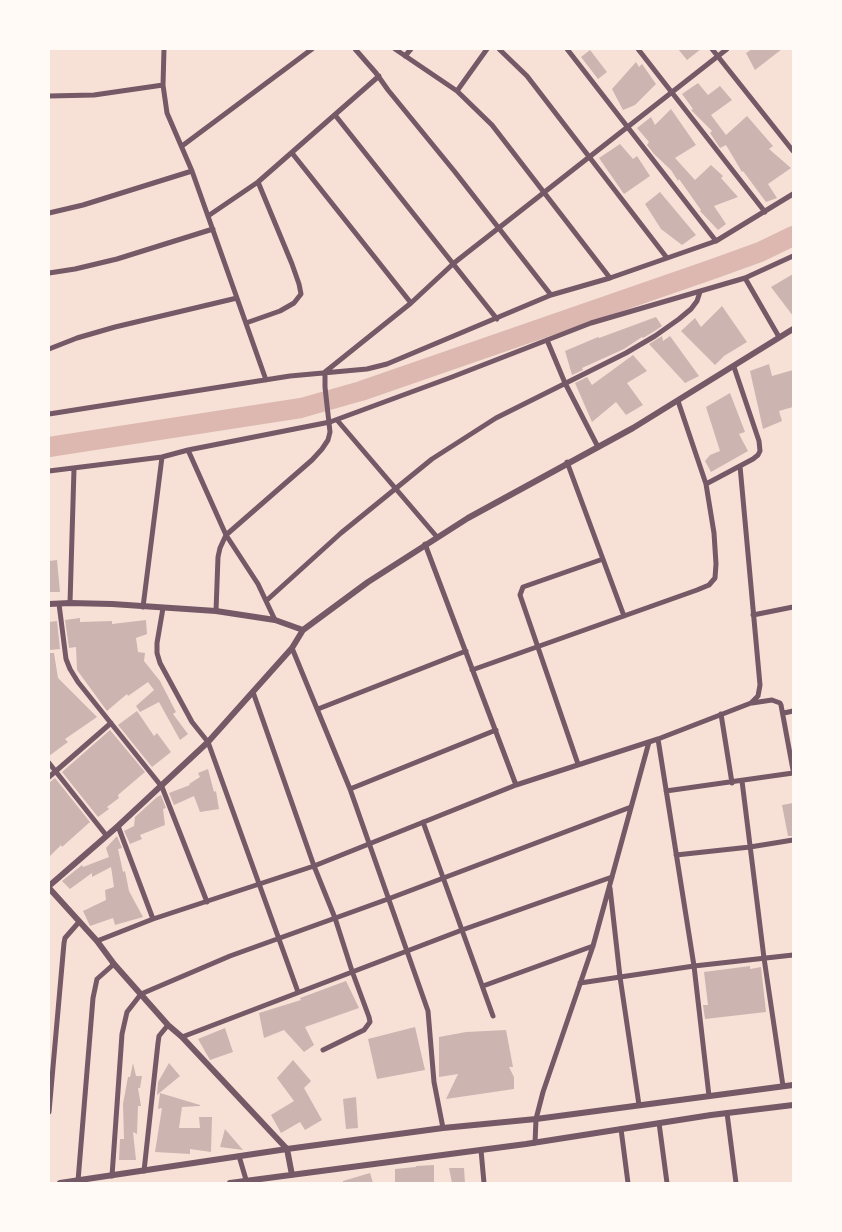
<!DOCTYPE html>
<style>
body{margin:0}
#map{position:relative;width:842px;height:1232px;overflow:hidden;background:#f7e1d7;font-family:"Archivo Narrow",sans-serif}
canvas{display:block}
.frame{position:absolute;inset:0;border:50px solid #fffaf5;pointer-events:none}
</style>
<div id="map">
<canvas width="842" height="1232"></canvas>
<div class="frame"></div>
</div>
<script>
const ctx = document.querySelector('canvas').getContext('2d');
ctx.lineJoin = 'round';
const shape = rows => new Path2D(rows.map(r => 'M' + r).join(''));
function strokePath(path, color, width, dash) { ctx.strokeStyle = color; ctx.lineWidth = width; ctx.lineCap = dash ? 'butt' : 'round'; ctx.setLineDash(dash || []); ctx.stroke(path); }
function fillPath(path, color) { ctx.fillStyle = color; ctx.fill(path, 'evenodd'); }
strokePath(shape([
 [49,447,301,408,361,391,710,270,760,252,793,236]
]), '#dcb8b0', 20);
fillPath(shape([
 [678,49,701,49,687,60],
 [752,49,782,49,755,70,746,53],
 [590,50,607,72,598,79,581,57],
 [636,62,639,67,642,64,656,84,635,105,623,110,612,89],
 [698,83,708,95,720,86,732,100,711,115,726,135,747,116,773,146,769,149,791,168,768,184,777,198,766,202,743,171,742,172,726,145,720,148,710,133,712,131,691,110,693,109,682,94],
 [671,109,696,145,675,158,695,180,711,165,723,176,721,178,738,197,714,206,726,224,718,230,700,211,701,210,679,179,678,181,671,170,654,154,647,145,649,142,637,128,651,117,655,125],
 [620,144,633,159,637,156,650,176,624,194,599,158],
 [660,192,696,235,682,245,661,229,645,204],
 [793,274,793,316,771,287],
 [722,306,747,342,724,356,715,365,681,331,695,318,701,327],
 [656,317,662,326,653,332,643,338,642,337,624,349,582,368,583,370,572,375,565,351,598,337,599,338],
 [662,336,663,341,670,336,699,376,685,383,649,344],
 [633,355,647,371,627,383,643,405,626,415,616,402,592,422,575,383,587,377,592,385],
 [769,364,772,376,793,370,793,407,779,411,782,421,763,429,750,371],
 [730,393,745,432,739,434,748,451,711,472,705,461,710,455,720,451,706,407],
 [57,560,60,592,49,592,49,561],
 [80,618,80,622,112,621,112,624,146,620,147,634,136,638,138,652,145,653,144,661,160,681,176,712,173,714,188,734,180,740,159,702,140,712,136,706,154,690,148,682,128,696,127,694,107,711,77,670,76,647,69,648,65,620],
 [57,621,60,649,49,650,49,622],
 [49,653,54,653,58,678,97,717,65,739,68,742,49,756],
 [137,711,154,736,157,733,171,752,152,767,118,725],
 [110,730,145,772,118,795,119,798,107,807,109,809,98,817,62,772],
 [208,769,214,792,216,791,219,809,200,812,194,796,174,805,169,793,190,785,189,784,200,777,198,773],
 [55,778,90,822,62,847,61,845,49,857,49,783],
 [161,795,166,808,163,809,165,825,140,835,142,839,130,844,124,831,134,826,135,817,157,797],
 [793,803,793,836,788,836,782,805],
 [117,836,122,848,118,849,123,872,125,871,129,891,143,917,115,925,113,918,90,926,83,911,106,900,105,890,114,887,111,867,92,877,92,873,70,889,62,881,82,865,83,867,109,857,106,848],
 [750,966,750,969,761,967,766,1012,705,1019,703,1005,708,1005,704,972],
 [346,981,359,1008,305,1027,314,1045,304,1052,284,1030,264,1038,259,1013,301,1000,300,998],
 [415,1027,425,1070,377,1079,368,1039],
 [225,1028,233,1052,210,1060,198,1039],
 [506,1030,513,1067,509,1067,514,1077,514,1089,446,1099,458,1074,439,1077,439,1037,466,1032],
 [293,1060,311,1081,304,1088,322,1120,305,1130,300,1122,281,1133,271,1115,294,1101,277,1078],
 [133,1063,136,1076,142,1076,140,1088,138,1088,141,1106,138,1106,137,1134,133,1132,136,1160,119,1160,120,1139,124,1139,123,1104,128,1077,130,1077],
 [169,1063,180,1076,157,1095,158,1082],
 [160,1093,200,1105,200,1106,182,1107,179,1128,200,1128,199,1117,212,1117,211,1152,190,1149,190,1154,155,1152,162,1108,158,1109],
 [356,1097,358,1128,346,1129,343,1099],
 [225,1129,243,1150,220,1147],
 [434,1165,434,1183,395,1183,395,1169,416,1167,416,1166],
 [449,1168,464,1168,465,1183,452,1183],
 [370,1173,373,1183,343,1183,343,1181]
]), '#ccb4b1');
strokePath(shape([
 [164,49,163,85,167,113,192,171,266,380],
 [355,49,376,73,388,90,455,172,551,295],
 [395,49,457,91,492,125,610,278],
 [499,49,527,76,667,258],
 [567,49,716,241],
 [638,49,765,212],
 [712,49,793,151],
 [405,56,411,49],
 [457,91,487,49],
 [49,96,94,95,163,85],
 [335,115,497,319],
 [182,146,312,49],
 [292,153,411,303],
 [49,213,83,205,192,171],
 [208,216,258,182,379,76],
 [49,273,75,269,117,259,213,229],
 [745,278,779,337],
 [246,323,280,311,294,303,301,294,299,284,292,264,258,182],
 [547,340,565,383,598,447],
 [49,349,77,338,115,327,237,298],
 [49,414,290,376,367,369,387,364,551,295,610,278,716,241,793,194],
 [337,420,437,537],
 [188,450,226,535,258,584,275,620],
 [567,462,624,616],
 [49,471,162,457,188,450,330,422,452,377,591,323,745,278,793,256],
 [706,484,753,459,758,455,760,451,759,441,734,367],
 [425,544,516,785],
 [266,601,341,533,432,459,496,418,626,353,655,336,679,319,691,309,697,301,700,292],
 [70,603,74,469],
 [59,604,66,659,70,669,78,682,162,787,207,902],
 [143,607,162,457],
 [163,608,157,643,157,653,160,663,192,722,208,742,298,992],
 [216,611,218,557,220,548,226,535,312,460,322,449,328,440,330,432,325,387,325,372,411,303,454,263,727,49],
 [753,615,793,607],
 [292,648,350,789,428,1011,434,1082,443,1128],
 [472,670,697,590,709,585,715,578,716,564,714,533,706,484,678,401],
 [253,692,314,866,335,918,352,971,369,1017,370,1022,364,1030,323,1050],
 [752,703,772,700,780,703,781,705,793,770],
 [318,709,466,651],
 [784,713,793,711],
 [721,714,732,783],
 [658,739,694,966,709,1096],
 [49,763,106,835],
 [578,764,520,595,523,587,603,559],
 [49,777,111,723],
 [742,781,764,958,783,1086],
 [350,789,496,730],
 [666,791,793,773],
 [423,822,493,1016],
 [118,826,153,919],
 [676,855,750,847,793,840],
 [610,888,620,977,639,1105],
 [97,941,153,919,314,866,516,785,658,739,751,703,758,696,760,685,740,466],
 [580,983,694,966,793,955],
 [483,986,593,946],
 [182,1037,462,930,612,877],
 [49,1112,64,943,65,938,79,922],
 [727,1113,736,1183],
 [659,1123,667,1183],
 [621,1129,628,1183],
 [535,1143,536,1119,543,1092,593,946,649,742],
 [481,1150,484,1183],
 [239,1156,247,1183],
 [144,1171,158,1043,159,1036,168,1025],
 [112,1176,122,1034,127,1012,141,994,230,956,388,899,631,807],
 [78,1181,93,998,97,979,114,964]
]), '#755966', 5);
strokePath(shape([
 [49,604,70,603,112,604,216,611,275,620,303,630],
 [49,886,118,826,208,742,292,648,303,630,368,582,468,518,633,428,793,329],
 [49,888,97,941,114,964,168,1025,182,1037,287,1149,292,1175],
 [60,1183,287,1149,443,1128,536,1119,793,1085],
 [230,1183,526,1144,711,1115,793,1105]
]), '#755966', 6);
</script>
